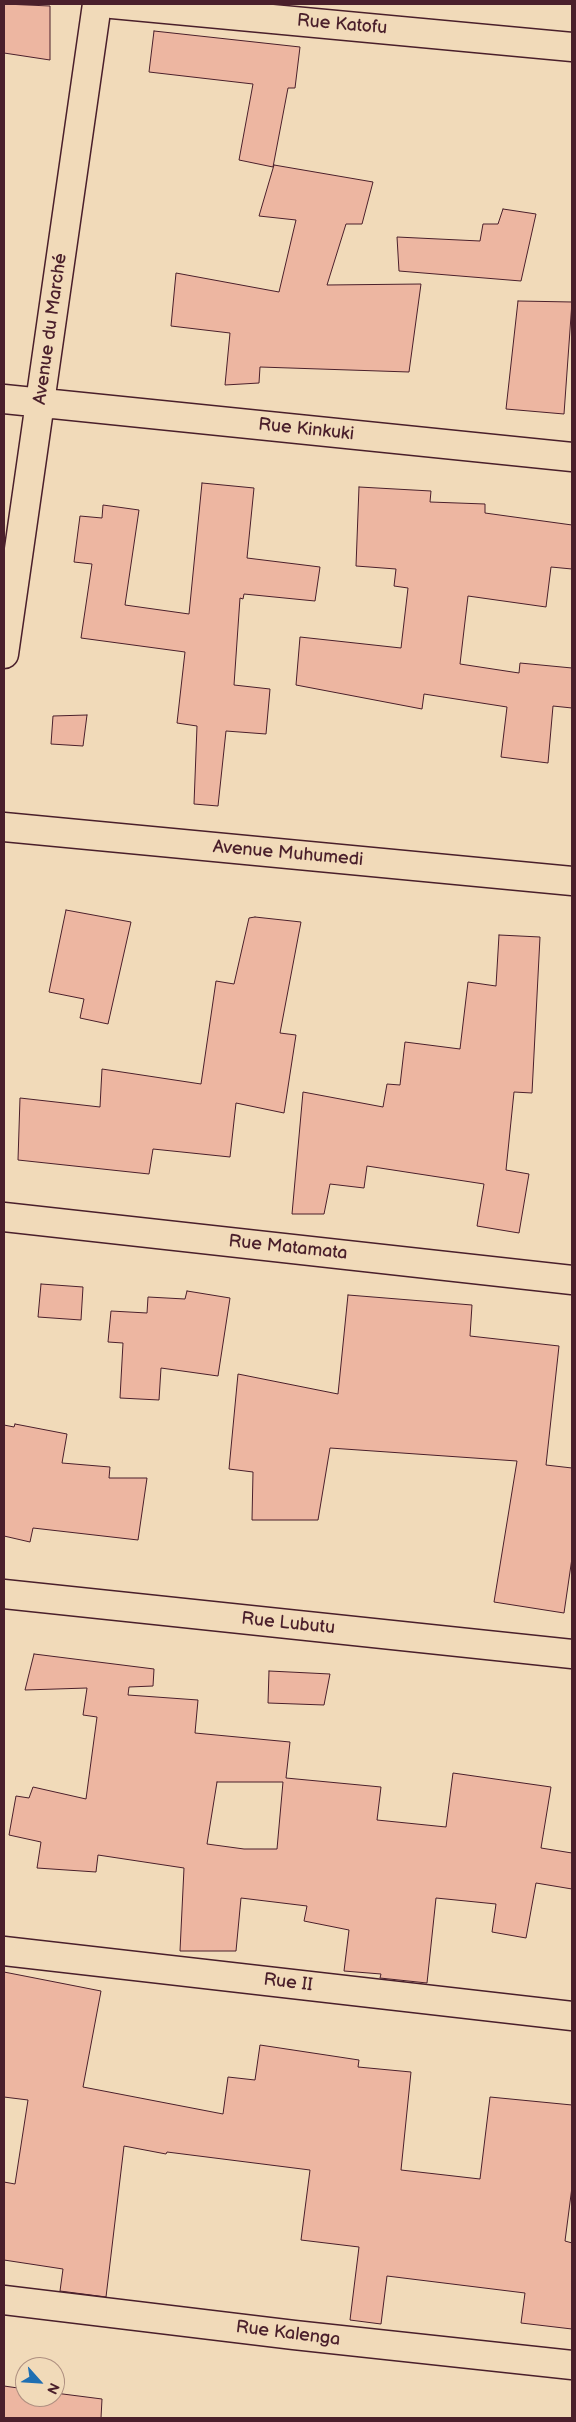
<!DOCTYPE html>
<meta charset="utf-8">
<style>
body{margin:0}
#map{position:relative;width:576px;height:2422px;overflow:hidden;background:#f1dab9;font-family:"Balsamiq Sans",sans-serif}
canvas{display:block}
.frame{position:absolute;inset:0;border:5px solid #4a1f2b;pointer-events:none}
.north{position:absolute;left:15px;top:2357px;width:50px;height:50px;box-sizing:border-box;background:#f1dab9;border:1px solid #ae8f80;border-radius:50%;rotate:116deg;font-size:14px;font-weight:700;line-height:20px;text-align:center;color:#4a1f2b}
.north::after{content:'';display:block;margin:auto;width:18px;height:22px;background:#1f6fb2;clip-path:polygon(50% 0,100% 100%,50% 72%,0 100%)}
</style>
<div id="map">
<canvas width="576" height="2422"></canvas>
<div class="frame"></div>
<div class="north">N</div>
</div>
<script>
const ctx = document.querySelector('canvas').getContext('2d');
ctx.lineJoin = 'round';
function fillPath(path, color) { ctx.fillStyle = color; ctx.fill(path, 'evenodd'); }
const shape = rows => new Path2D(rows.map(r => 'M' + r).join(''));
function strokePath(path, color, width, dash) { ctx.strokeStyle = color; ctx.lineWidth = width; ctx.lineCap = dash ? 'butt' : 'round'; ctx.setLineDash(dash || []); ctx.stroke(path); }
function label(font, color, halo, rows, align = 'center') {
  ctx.font = font + ' "Balsamiq Sans",sans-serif'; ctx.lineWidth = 5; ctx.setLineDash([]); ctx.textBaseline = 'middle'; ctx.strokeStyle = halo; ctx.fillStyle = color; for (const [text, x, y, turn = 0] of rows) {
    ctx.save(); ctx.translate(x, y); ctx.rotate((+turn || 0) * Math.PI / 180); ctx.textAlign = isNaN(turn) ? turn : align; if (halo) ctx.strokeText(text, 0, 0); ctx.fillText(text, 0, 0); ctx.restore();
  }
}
const building = shape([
 [4,4,50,6,50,60,4,53,4,4],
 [154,31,300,47,295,88,288,88,273,167,239,160,253,84,149,72,154,31],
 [274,165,373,182,362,224,346,224,327,285,421,284,409,372,260,367,259,383,225,385,230,333,171,326,176,273,279,292,296,220,259,216,274,165],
 [503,209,536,214,521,281,399,271,397,237,480,241,483,224,498,224,503,209],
 [518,301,572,302,564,414,506,409,518,301],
 [202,483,254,488,247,558,320,567,315,601,244,594,243,599,240,598,234,685,270,689,266,734,226,731,218,806,194,804,197,726,177,723,185,652,81,638,92,564,74,562,80,516,102,518,103,505,139,510,125,605,189,614,202,483],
 [359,487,431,491,430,502,485,504,485,513,572,525,572,569,551,567,546,607,468,596,460,664,519,673,520,663,572,668,572,708,553,706,548,763,501,757,507,707,424,694,422,709,296,685,300,637,401,648,408,588,394,586,396,569,356,566,359,487],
 [87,715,83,746,51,744,53,716,87,715],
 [66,910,131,922,108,1024,80,1018,84,999,49,992,66,910],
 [255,917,301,922,280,1033,296,1035,284,1113,236,1103,230,1157,153,1149,149,1174,18,1160,20,1098,100,1107,102,1069,201,1084,216,981,234,984,249,918,255,917],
 [499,935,540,937,532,1093,514,1092,506,1170,529,1174,519,1233,477,1226,484,1184,367,1166,364,1188,330,1184,324,1214,292,1214,303,1092,383,1107,387,1084,400,1085,405,1042,460,1049,468,982,496,986,499,935],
 [41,1284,83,1287,81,1320,38,1317,41,1284],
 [187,1291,230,1298,218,1376,161,1368,159,1400,120,1398,123,1343,108,1342,111,1311,147,1313,148,1297,185,1299,187,1291],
 [348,1295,472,1305,470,1336,559,1346,546,1465,572,1468,572,1558,564,1613,494,1602,517,1461,330,1448,318,1520,252,1520,253,1472,229,1469,238,1374,338,1394,348,1295],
 [15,1424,67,1434,62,1463,110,1467,109,1478,147,1478,138,1540,33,1528,30,1542,4,1536,4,1425,14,1427,15,1424],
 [34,1654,154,1669,153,1686,129,1687,128,1695,198,1700,195,1733,290,1742,286,1778,381,1787,377,1820,446,1827,453,1773,551,1787,541,1848,572,1853,572,1889,536,1883,526,1938,492,1932,496,1904,436,1898,427,1983,380,1978,381,1974,344,1971,349,1930,304,1921,307,1906,241,1898,236,1951,180,1951,184,1868,98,1855,96,1872,37,1868,41,1842,9,1835,16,1796,29,1798,33,1787,86,1799,97,1717,83,1715,87,1688,25,1690,34,1654],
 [217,1782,283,1782,277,1849,244,1849,207,1844,217,1782],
 [269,1671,330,1674,324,1705,268,1703,269,1671],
 [4,1972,101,1991,83,2087,223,2114,228,2077,255,2080,260,2045,359,2060,358,2067,411,2072,401,2170,480,2179,490,2097,572,2105,572,2187,565,2241,572,2243,572,2329,521,2323,525,2293,387,2276,381,2324,350,2320,359,2247,301,2240,310,2170,167,2152,166,2154,124,2146,106,2297,60,2291,63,2269,4,2260,4,2182,15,2184,28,2100,4,2097,4,1972],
 [4,2386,25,2389,25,2397,55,2397,55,2393,102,2399,101,2418,4,2418,4,2386]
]);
fillPath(building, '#edb6a1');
strokePath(building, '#4a1f2b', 1);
const minor = shape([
 [112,4,572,47],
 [4,399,572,457],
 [4,654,97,4],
 [4,827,572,881],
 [4,1217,572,1280],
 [4,1594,572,1654],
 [4,1951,572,2016],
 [4,2300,294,2335,572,2365]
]);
strokePath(minor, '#4a1f2b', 31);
strokePath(minor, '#f1dab9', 28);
label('18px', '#4a1f2b', '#f1dab9', [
 ["Rue Katofu",342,25,5],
 ["Avenue du Marché",51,329,-82],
 ["Rue Kinkuki",306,430,6],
 ["Avenue Muhumedi",288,854,5],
 ["Rue Matamata",288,1248,6],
 ["Rue Lubutu",288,1624,6],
 ["Rue II",288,1983,7],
 ["Rue Kalenga",288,2334,7]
]);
</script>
